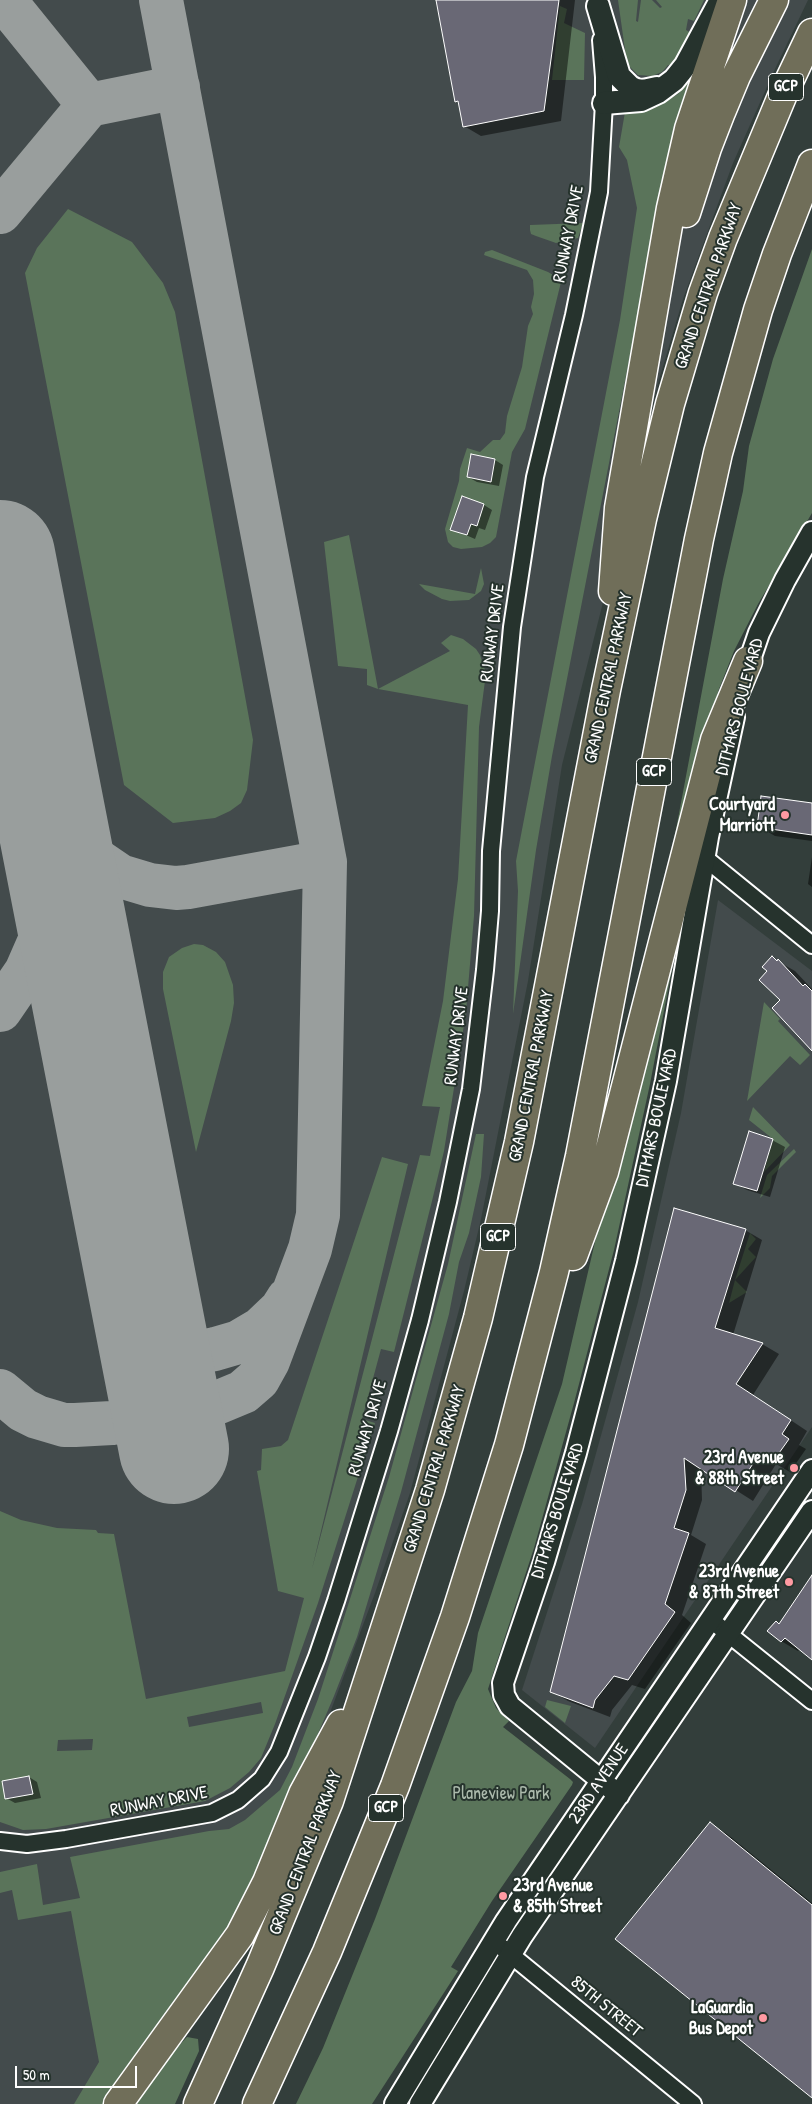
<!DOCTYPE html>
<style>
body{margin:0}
#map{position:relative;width:812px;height:2104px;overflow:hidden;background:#333e3b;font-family:"Patrick Hand",sans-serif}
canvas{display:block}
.scale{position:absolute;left:15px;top:2066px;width:122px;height:22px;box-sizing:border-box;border:2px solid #fff;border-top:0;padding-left:6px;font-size:15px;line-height:18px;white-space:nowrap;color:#fff;-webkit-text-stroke:4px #26332d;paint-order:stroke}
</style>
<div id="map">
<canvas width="812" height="2104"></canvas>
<div class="scale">50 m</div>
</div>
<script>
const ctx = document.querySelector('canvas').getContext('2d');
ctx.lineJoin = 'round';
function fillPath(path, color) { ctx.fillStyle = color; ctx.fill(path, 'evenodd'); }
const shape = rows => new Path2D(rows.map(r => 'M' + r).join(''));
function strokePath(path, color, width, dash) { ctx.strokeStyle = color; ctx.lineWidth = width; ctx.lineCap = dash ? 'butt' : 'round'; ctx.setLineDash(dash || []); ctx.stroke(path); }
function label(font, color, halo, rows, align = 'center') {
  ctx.font = font + ' "Patrick Hand",sans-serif'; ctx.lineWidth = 4; ctx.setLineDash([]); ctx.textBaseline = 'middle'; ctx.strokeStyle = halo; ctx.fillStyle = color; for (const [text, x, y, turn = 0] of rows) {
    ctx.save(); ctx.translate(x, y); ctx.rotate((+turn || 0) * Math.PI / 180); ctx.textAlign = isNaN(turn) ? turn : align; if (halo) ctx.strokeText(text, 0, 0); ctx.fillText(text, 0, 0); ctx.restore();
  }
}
fillPath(shape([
 [0,0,808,0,775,69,733,163,683,299,659,380,562,765,528,981,481,1219,464,1291,410,1493,375,1593,322,1734,245,1911,107,2104,0,2104],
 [718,900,812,971,812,1427,595,1748,522,1690,582,1504,638,1302,681,1113]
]), '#434b4c');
fillPath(shape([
 [618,0,638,0,636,21,638,22,641,0,652,0,660,8,662,7,656,0,704,0,694,21,688,19,686,30,691,33,681,55,672,66,668,65,662,72,652,76,638,75,627,64],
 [560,6,567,9,564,23,585,33,584,80,552,80],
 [690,78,638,314,552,756,536,850,513,1014,518,891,516,861,620,320,637,208,627,160,619,147,625,112,653,108,678,94],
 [68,209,132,242,163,283,175,312,253,740,247,790,241,803,230,811,215,818,173,823,124,785,25,273,37,248],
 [583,223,578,238,556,243,536,236,531,234,530,230,530,225],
 [812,249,812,513,758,604,734,651,719,689,674,840,723,579,743,491,749,446,773,359],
 [492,250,548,272,553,275,555,280,561,282,525,429,512,452,496,537,490,543,482,547,461,549,453,547,448,542,445,529,459,481,460,469,467,448,480,452,493,440,500,440,505,433,507,416,522,367,528,326,533,314,531,307,534,294,533,280,527,270,484,255,485,252],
 [349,535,378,689,450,651,441,643,451,635,463,639,476,649,480,655,486,673,479,727,474,916,466,1012,444,1151,432,1201,394,1352,381,1349,362,1419,375,1423,318,1603,275,1724,261,1758,249,1772,230,1788,205,1801,46,1829,23,1830,0,1822,0,1511,21,1520,57,1528,96,1530,98,1533,114,1534,146,1699,285,1671,304,1598,278,1591,257,1471,261,1470,262,1449,281,1446,288,1440,382,1157,408,1164,312,1569,420,1155,430,1156,440,1107,422,1106,443,1001,458,879,468,705,378,689,367,685,367,669,338,666,324,542],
 [261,1702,263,1713,189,1727,187,1717],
 [93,1739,92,1750,57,1751,58,1740],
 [29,1776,32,1794,5,1799,2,1781],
 [481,568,484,584,481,591,469,600,450,601,442,599,425,590,419,584,475,594],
 [681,922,650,1084,614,1250,574,1403,534,1548,488,1689,496,1708,509,1721,503,1727,570,1779,573,1782,572,1785,492,1901,451,1967,458,1971,372,2104,296,2104,323,2048,375,1919,456,1702,472,1671,478,1633,562,1384,614,1160],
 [194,944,203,945,216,952,225,962,233,985,234,1003,231,1021,196,1152,163,989,163,972,169,957,182,948],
 [764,1002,780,1019,778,1021,810,1055,800,1065,790,1056,747,1101],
 [753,1107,790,1145,764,1172,773,1139,749,1120],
 [476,1134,484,1134,481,1177,469,1233,459,1262,449,1314,401,1492,357,1637,334,1696,252,1889,208,1961,163,2018,107,2104,74,2104,99,2062,71,1911,18,1920,12,1890,0,1893,0,1872,37,1864,43,1905,80,1898,70,1857,209,1831,229,1829,245,1820,280,1790,292,1767,318,1699,389,1477,448,1264],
 [794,1149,796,1152,772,1176,770,1188,760,1198,767,1175],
 [750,1233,756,1239,748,1249,756,1257,735,1280,747,1292,729,1303,735,1280],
 [547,1700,571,1706,565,1723,545,1707],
 [187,2037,198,2039,199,2051,175,2104,132,2104,156,2070]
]), '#5a745a');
fillPath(shape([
 [438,0,575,0,561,121,481,136,464,126,460,103,456,101],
 [472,456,495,460,503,465,499,486,477,482,468,477],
 [484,505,492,510,485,530,479,528,475,539,452,529],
 [812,804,812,841,775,836,758,826],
 [812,857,812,887,808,884],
 [772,958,795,971,812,989,812,1049,782,1000,769,971],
 [772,1140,785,1147,770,1197,747,1190,734,1183],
 [745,1230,762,1240,733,1335,762,1344,779,1354,753,1395,807,1431,799,1445,806,1449,790,1472,776,1464,753,1501,701,1468,702,1500,691,1535,706,1544,682,1615,691,1623,645,1689,632,1685,612,1710,610,1717,568,1701,551,1691],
 [812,1578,812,1658,800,1649,798,1651,781,1641,776,1622,780,1625],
 [29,1777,37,1782,41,1798,15,1803,6,1798],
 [710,1824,727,1834,812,1903,812,2097]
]), '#0007');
strokePath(shape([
 [4,0,89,105],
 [0,212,89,105,178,87],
 [0,644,19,653],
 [45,791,74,839,95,859,120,876,150,885,176,888,188,887,325,862],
 [0,1010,26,972,40,940,49,904,55,845],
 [157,1361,215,1349,239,1342,261,1329,281,1310,288,1299],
 [0,1391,23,1410,37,1417,64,1425,75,1425,112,1423,167,1413,219,1402,243,1392,258,1379,268,1361,310,1249,318,1215,325,862,161,0]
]), '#999e9d', 44);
strokePath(shape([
 [0,555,174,1449]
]), '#999e9d', 110);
const building = shape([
 [436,0,559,0,544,111,463,127,458,101,455,102,436,0],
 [471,454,495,459,491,482,467,477,471,454],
 [462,496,484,504,477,526,471,524,467,535,450,530,462,496],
 [761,796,812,803,812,835,757,827,761,796],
 [772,956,777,961,778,959,803,986,805,984,812,991,812,1051,772,1008,780,1000,759,980,767,971,762,967,772,956],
 [749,1131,773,1139,757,1191,733,1184,749,1131],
 [674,1208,746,1229,715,1328,763,1343,736,1384,791,1420,782,1434,789,1439,772,1463,759,1454,735,1492,684,1458,686,1490,674,1528,689,1533,665,1604,675,1612,628,1680,614,1676,595,1700,593,1708,550,1692,674,1208],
 [812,1575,812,1660,785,1638,781,1642,767,1631,776,1621,779,1624,812,1575],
 [29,1776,33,1794,5,1799,2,1781,29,1776],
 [710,1822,812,1905,812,2098,615,1939,710,1822]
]);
fillPath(building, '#696875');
strokePath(building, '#fff', 1);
const minor = shape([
 [705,858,812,945],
 [711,1620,812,1701],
 [0,1841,27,1844,66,1839,212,1813,238,1800,262,1779,279,1752,317,1657,336,1601,389,1431,420,1320,448,1202,471,1089,485,970,490,911,491,851,512,627,535,477,574,315,599,192,604,103,604,77,601,40],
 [494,1941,693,2104]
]);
const tertiary = shape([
 [745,674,759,633,785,580,812,532],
 [619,1795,510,1706,504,1695,503,1683,544,1562,576,1453,626,1261,666,1081,708,837,734,717],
 [395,2104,506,1921,812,1470],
 [420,2104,522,1936,812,1511]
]);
const secondary = shape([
 [598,6,619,76,630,87,636,90,643,91,657,88],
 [604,103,641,100,658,92,674,80,686,65,721,0]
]);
const motorway = shape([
 [686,213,707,148,721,112,736,76,774,0],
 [613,591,619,508,671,208,689,129,732,0],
 [573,1256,604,1172,715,740,748,661],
 [118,2104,240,1935,267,1882,303,1794,341,1724],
 [198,2104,260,1967,329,1801,430,1490,478,1318,519,1142,606,690,642,519,670,404,703,293,723,238,783,94,812,33],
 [257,2104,327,1952,395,1786,455,1617,509,1445,554,1272,580,1156,699,539,718,453,758,310,777,254,812,164]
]);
strokePath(minor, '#fff', 20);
strokePath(tertiary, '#fff', 24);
strokePath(secondary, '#fff', 26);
strokePath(motorway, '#fff', 31);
strokePath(minor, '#26332d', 16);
strokePath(tertiary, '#26332d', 20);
strokePath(secondary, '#26332d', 22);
strokePath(motorway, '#706e59', 28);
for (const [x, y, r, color] of [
 [785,815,5,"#ff9aa2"],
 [794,1468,5,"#ff9aa2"],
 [789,1582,5,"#ff9aa2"],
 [503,1896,5,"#ff9aa2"],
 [763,2018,5,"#ff9aa2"]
]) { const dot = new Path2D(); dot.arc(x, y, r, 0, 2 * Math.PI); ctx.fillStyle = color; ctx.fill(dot); strokePath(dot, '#26332d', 2); }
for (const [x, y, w] of [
 [786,87,35],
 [654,772,35],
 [498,1237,35],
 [386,1808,35]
]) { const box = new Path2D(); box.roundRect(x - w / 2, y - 13.5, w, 27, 4); ctx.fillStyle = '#26332d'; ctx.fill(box); strokePath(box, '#fff', 1); }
label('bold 16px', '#fff', null, [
 ["GCP",786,87],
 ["GCP",654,772],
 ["GCP",498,1237],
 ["GCP",386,1808]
]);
label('18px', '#fff', '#26332d', [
 ["RUNWAY DRIVE",569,234,-79],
 ["GRAND CENTRAL PARKWAY",709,286,-71],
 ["RUNWAY DRIVE",493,633,-83],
 ["GRAND CENTRAL PARKWAY",609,678,-78],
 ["DITMARS BOULEVARD",740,707,-75],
 ["RUNWAY DRIVE",457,1036,-83],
 ["GRAND CENTRAL PARKWAY",532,1076,-79],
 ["DITMARS BOULEVARD",657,1118,-78],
 ["RUNWAY DRIVE",368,1428,-74],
 ["GRAND CENTRAL PARKWAY",435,1469,-73],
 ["DITMARS BOULEVARD",558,1511,-73],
 ["23RD AVENUE",599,1784,-56],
 ["RUNWAY DRIVE",159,1802,-11],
 ["GRAND CENTRAL PARKWAY",306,1853,-69],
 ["85TH STREET",606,2007,39]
]);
label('bold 18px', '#fff', '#26332d', [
 ["Courtyard",775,805],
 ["Marriott",775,826],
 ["23rd Avenue",784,1458],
 ["& 88th Street",784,1479],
 ["23rd Avenue",779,1572],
 ["& 87th Street",779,1593],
 ["23rd Avenue",513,1886,"left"],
 ["& 85th Street",513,1907,"left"],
 ["LaGuardia",753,2008],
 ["Bus Depot",753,2029]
], 'right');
label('18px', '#acbaac', '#26332d', [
 ["Planeview Park",501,1794]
]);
</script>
